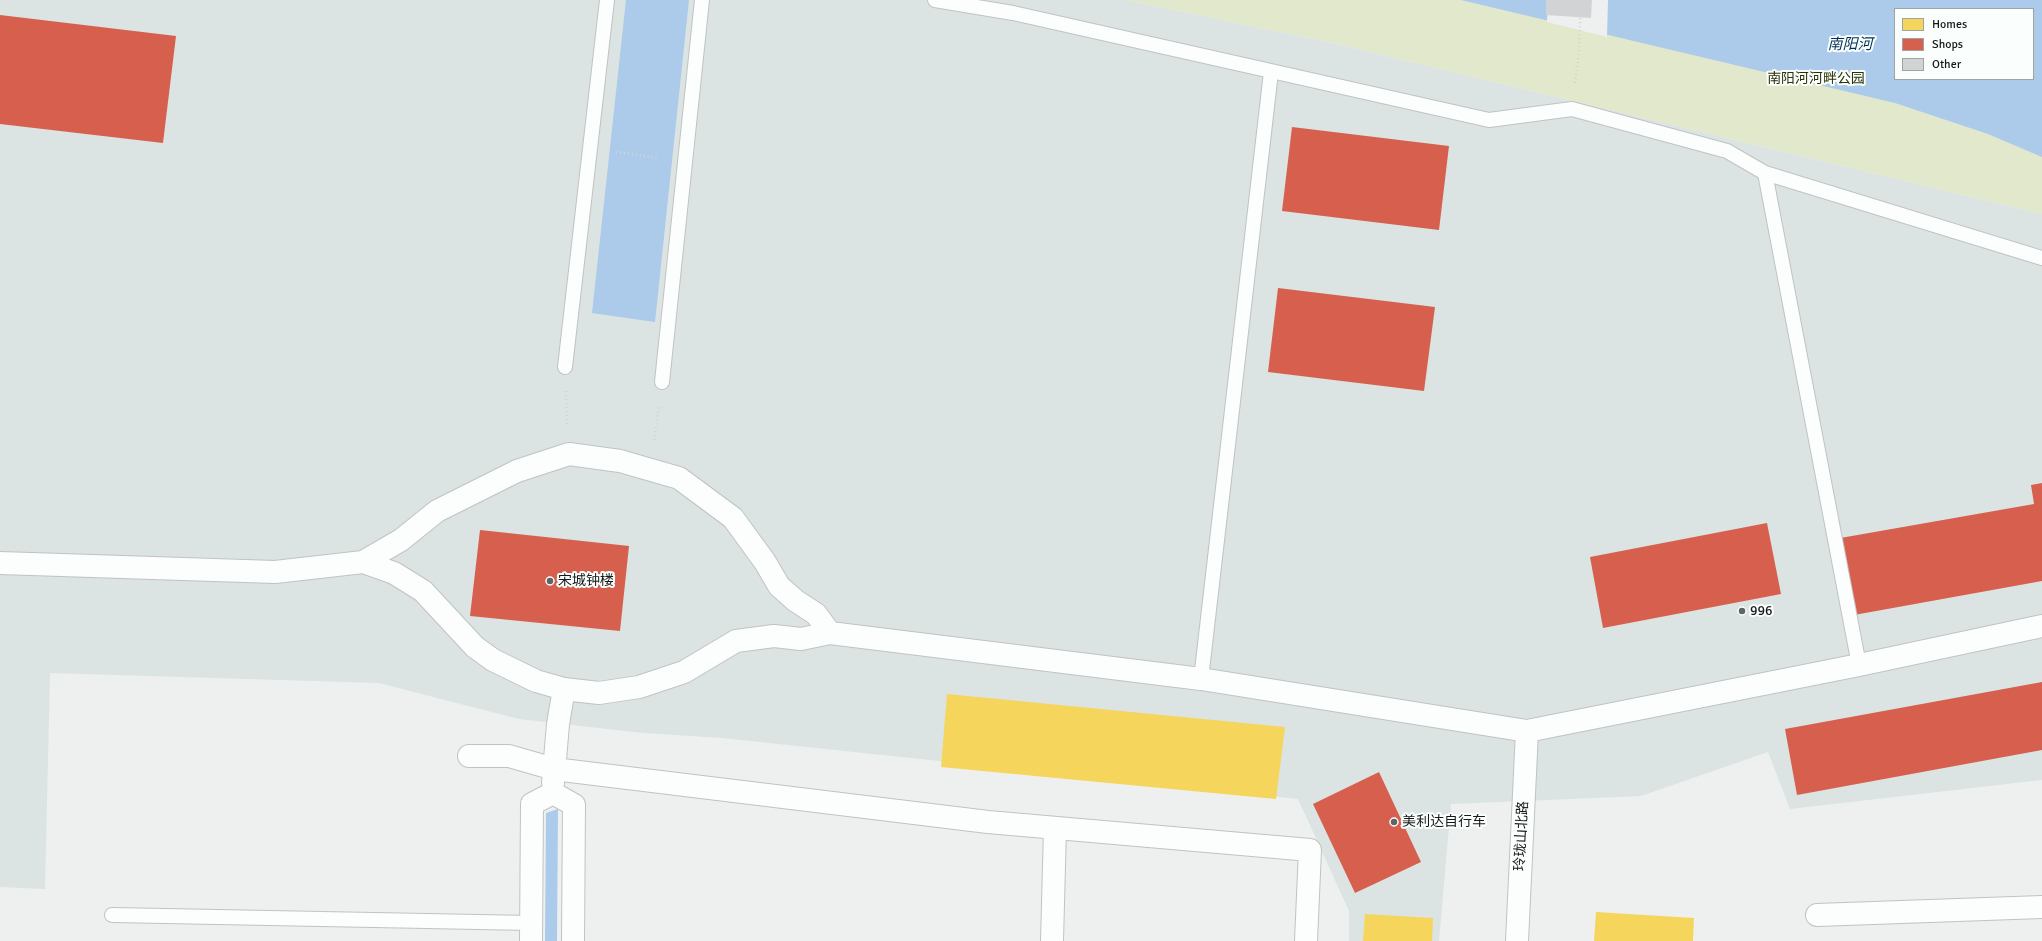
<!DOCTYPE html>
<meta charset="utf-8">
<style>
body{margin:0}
#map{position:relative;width:2042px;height:941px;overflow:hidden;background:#edf0ef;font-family:Signika,sans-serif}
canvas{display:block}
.legend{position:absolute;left:1894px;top:8px;width:140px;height:72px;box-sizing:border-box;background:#fafffe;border:1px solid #9fa3a2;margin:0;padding:5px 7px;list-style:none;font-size:12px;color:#171818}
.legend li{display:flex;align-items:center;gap:8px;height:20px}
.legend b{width:20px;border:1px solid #9fa3a2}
</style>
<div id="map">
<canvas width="2042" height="941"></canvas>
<ul class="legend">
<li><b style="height:11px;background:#f6d55c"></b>Homes</li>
<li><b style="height:11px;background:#d6604d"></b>Shops</li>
<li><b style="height:11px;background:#d2d3d4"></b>Other</li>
</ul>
</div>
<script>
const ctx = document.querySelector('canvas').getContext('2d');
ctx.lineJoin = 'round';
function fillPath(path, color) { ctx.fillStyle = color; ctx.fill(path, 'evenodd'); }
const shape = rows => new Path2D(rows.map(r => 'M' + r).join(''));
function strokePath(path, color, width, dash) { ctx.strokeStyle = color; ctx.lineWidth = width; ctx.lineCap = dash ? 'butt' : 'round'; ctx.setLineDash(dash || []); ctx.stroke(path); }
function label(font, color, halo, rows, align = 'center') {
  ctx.font = font + ' Signika,"Noto Sans SC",sans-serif'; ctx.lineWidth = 4; ctx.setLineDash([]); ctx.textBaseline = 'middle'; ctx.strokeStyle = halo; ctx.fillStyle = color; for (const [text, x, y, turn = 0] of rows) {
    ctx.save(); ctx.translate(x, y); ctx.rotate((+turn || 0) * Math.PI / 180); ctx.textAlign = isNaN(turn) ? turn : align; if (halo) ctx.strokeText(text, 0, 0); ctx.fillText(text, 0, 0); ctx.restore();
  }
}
fillPath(shape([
 [0,0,1126,0,1333,43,2042,214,2042,780,1790,809,1768,752,1641,796,1451,804,1439,941,1349,941,1349,911,1298,799,722,738,643,733,519,719,379,683,50,673,45,889,0,887]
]), '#dbe4e2');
fillPath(shape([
 [1126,0,2042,0,2042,214,1333,43],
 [1895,9,2033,9,2033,79,1895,79]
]), '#e1e8cb');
fillPath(shape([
 [626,0,689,0,655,322,592,313],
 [1461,0,2042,0,2042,157,1988,134,1895,103],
 [1895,9,2033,9,2033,79,1895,79],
 [558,809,557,941,545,941,546,813]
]), '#accae9');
fillPath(shape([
 [1548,0,1608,0,1607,37,1547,22]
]), '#edf0ef');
fillPath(shape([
 [947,694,1285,727,1276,799,941,767],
 [1596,912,1694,918,1693,941,1594,941],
 [1365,914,1433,918,1432,941,1363,941]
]), '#f6d55c');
fillPath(shape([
 [0,15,176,36,163,143,0,124],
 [1292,127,1449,146,1439,230,1282,211],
 [1278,288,1435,307,1424,391,1268,372],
 [2042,483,2042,581,1843,617,1829,540,2034,504,2031,485],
 [1767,523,1781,594,1603,628,1590,557],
 [480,530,629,546,620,631,470,616],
 [2042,682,2042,750,1797,795,1785,729],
 [1379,772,1421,862,1355,893,1313,804]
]), '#d6604d');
fillPath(shape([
 [1546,0,1592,0,1591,18,1546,15]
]), '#d2d3d4');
const service = shape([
 [935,0,1013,13,1489,120,1572,109,1727,151,1765,173,2042,258],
 [1765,173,1859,665],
 [565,367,607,0],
 [662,382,702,0],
 [1201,679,1271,72],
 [112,915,531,923]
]);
const minor = shape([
 [469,756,509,756,554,769,988,822,1310,850,1306,941],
 [553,783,558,724,564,689],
 [1817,915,2042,907],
 [531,941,532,804,553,793,574,805,573,941],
 [1052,941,1055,828]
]);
const tertiary = shape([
 [363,562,394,573,423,591,475,647,493,660,536,681,564,689,599,693,639,687,684,672,736,641,774,636,801,639,830,633,1201,679,1527,731,1859,665,2042,626],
 [0,563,275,572,363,562,401,540,437,511,517,471,569,454,620,461,679,478,733,518,765,562,779,586,796,601,816,614,830,633],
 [1517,941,1527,731]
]);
strokePath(service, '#c1c3c2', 16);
strokePath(minor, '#c1c3c2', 24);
strokePath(tertiary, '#c1c3c2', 24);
strokePath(shape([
 [1575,83,1579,51,1581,0],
 [616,152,659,158],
 [566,391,567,424],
 [654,440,659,407]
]), '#d3d3d3', 2.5, [1, 3]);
strokePath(service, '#fcfdfd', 14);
strokePath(minor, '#fcfdfd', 22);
strokePath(tertiary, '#fcfdfd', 22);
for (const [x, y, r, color] of [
 [550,581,4,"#626463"],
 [1742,611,4,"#626463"],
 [1394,822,4,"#626463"]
]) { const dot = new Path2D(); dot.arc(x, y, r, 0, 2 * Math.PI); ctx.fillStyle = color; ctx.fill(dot); strokePath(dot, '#fafffe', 1.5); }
label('14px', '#2d3305', '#fafffe', [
 ["南阳河河畔公园",1816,79]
]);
label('14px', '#171818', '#fafffe', [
 ["宋城钟楼",558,581],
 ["996",1750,611],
 ["美利达自行车",1402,822]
], 'left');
label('14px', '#171818', '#fafffe', [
 ["玲珑山北路",1522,836,-87]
]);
label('italic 15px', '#002e57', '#fafffe', [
 ["南阳河",1850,45]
]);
</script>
